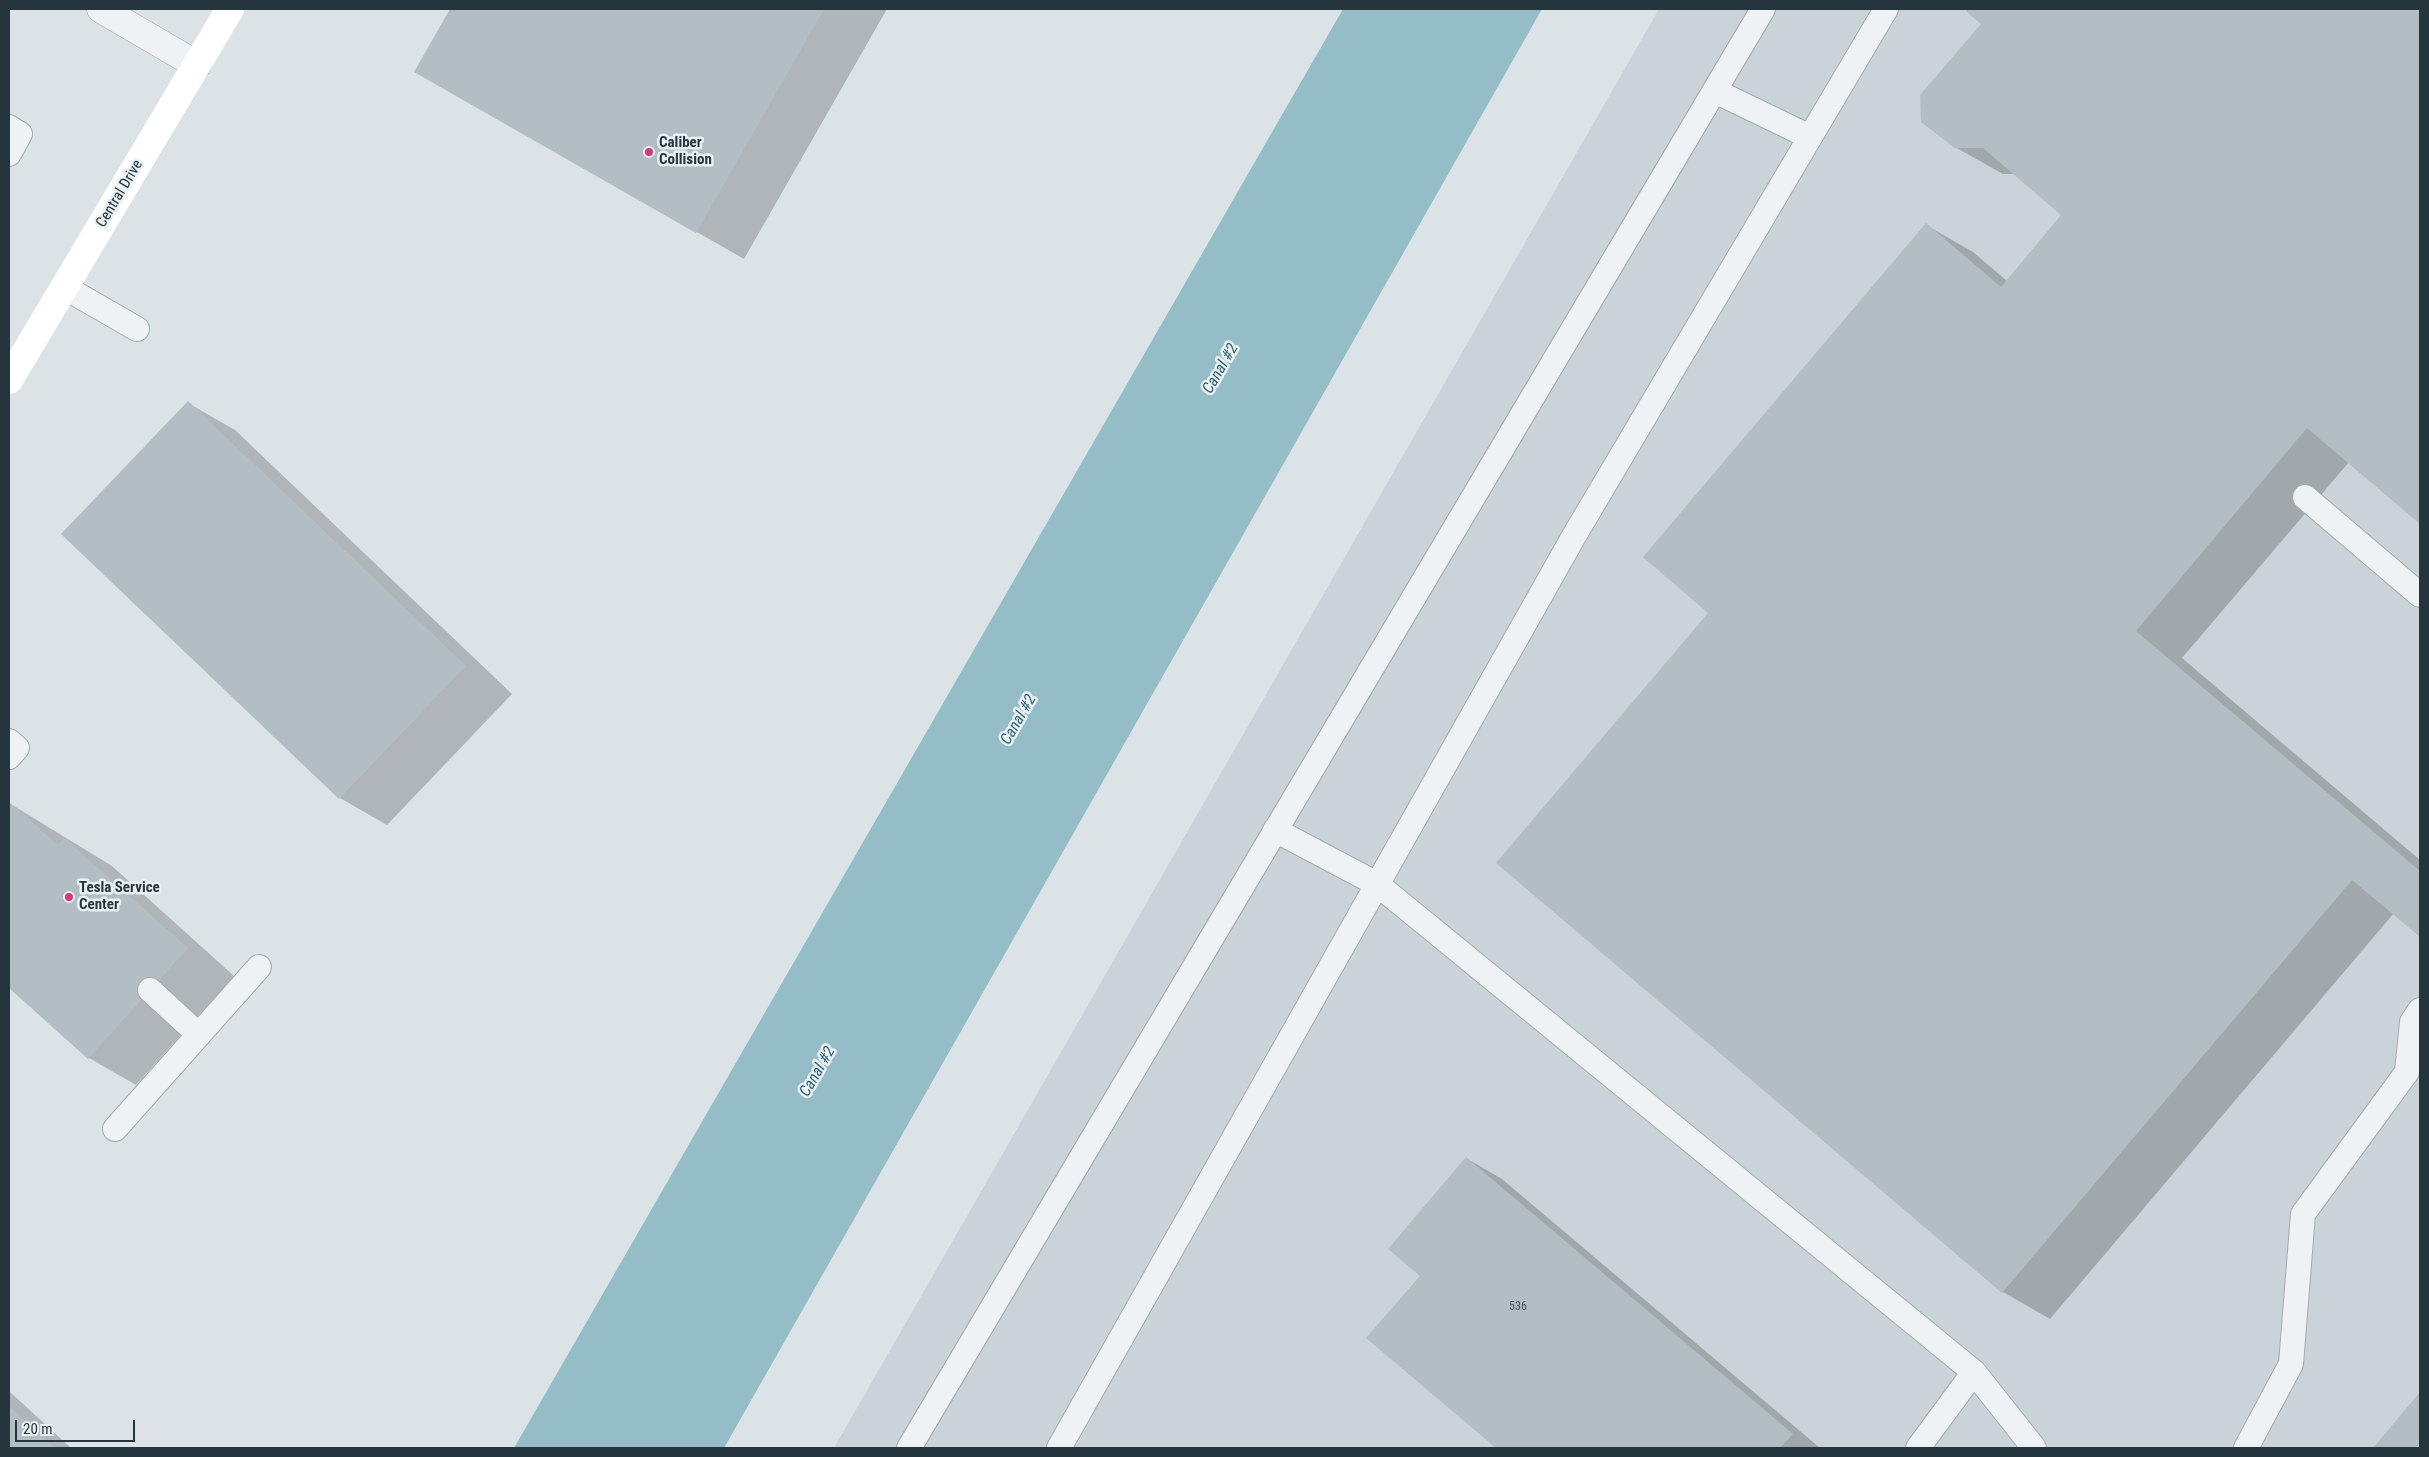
<!DOCTYPE html>
<style>
body{margin:0}
#map{position:relative;width:2429px;height:1457px;overflow:hidden;background:#dbe3e6;font-family:"Roboto Condensed",sans-serif}
canvas{display:block}
.frame{position:absolute;inset:0;border:10px solid #25353d;pointer-events:none}
.scale{position:absolute;left:15px;top:1420px;width:120px;height:22px;box-sizing:border-box;border:2px solid #25353d;border-top:0;padding-left:6px;font-size:15px;line-height:18px;white-space:nowrap;color:#25353d;-webkit-text-stroke:4px #eaf1f4;paint-order:stroke}
</style>
<div id="map">
<canvas width="2429" height="1457"></canvas>
<div class="frame"></div>
<div class="scale">20 m</div>
</div>
<script>
const ctx = document.querySelector('canvas').getContext('2d');
ctx.lineJoin = 'round';
function fillPath(path, color) { ctx.fillStyle = color; ctx.fill(path, 'evenodd'); }
const shape = rows => new Path2D(rows.map(r => 'M' + r).join(''));
function strokePath(path, color, width, dash) { ctx.strokeStyle = color; ctx.lineWidth = width; ctx.lineCap = dash ? 'butt' : 'round'; ctx.setLineDash(dash || []); ctx.stroke(path); }
function label(font, color, halo, rows, align = 'center') {
  ctx.font = font + ' "Roboto Condensed",sans-serif'; ctx.lineWidth = 5; ctx.setLineDash([]); ctx.textBaseline = 'middle'; ctx.strokeStyle = halo; ctx.fillStyle = color; for (const [text, x, y, turn = 0] of rows) {
    ctx.save(); ctx.translate(x, y); ctx.rotate((+turn || 0) * Math.PI / 180); ctx.textAlign = isNaN(turn) ? turn : align; if (halo) ctx.strokeText(text, 0, 0); ctx.fillText(text, 0, 0); ctx.restore();
  }
}
fillPath(shape([
 [1659,9,2420,9,2420,1448,834,1448]
]), '#c9d3d8');
fillPath(shape([
 [1343,9,1542,9,724,1448,514,1448]
]), '#94bdc8');
fillPath(shape([
 [451,9,887,9,744,259,416,71],
 [1970,9,2420,9,2420,522,2349,462,2182,658,2420,860,2420,936,2394,913,2050,1319,2003,1292,1710,612,1926,225,1973,252,2007,281,2063,215,2016,174,2003,174,1955,147,1982,24,1968,11],
 [188,403,235,430,512,694,387,825,340,798,63,534],
 [9,803,112,866,234,976,136,1085,89,1058,9,987],
 [1466,1158,1502,1179,1820,1448,1498,1448,1368,1338,1421,1275],
 [9,1391,71,1448,9,1448],
 [2420,1394,2420,1448,2375,1448]
]), '#0003');
fillPath(shape([
 [450,9,824,9,696,233,414,72],
 [1968,9,2420,9,2420,524,2307,428,2136,631,2420,871,2420,937,2352,880,2002,1293,1496,863,1708,613,1643,557,1926,223,2001,287,2061,215,1983,148,1955,148,1921,122,1920,95,1981,24,1966,11],
 [188,401,466,666,339,799,61,534],
 [9,802,58,845,64,838,188,948,88,1059,9,988],
 [1466,1157,1793,1434,1780,1448,1496,1448,1366,1338,1420,1276,1388,1249],
 [2420,1392,2420,1448,2373,1448],
 [9,1406,55,1448,9,1448]
]), '#b2bec3');
const lane = shape([
 [1715,91,1810,137],
 [9,127,20,134,9,154],
 [64,287,137,329],
 [2305,497,2420,595],
 [9,741,17,748,9,757],
 [1275,830,1377,884,1974,1372,2034,1448],
 [150,990,199,1035],
 [115,1129,259,967],
 [909,1448,1763,9],
 [1059,1448,1574,536,1886,9],
 [1918,1448,1974,1372],
 [2246,1448,2291,1364,2303,1214,2407,1072,2412,1022,2420,1010]
]);
const street = shape([
 [101,9,197,65]
]);
strokePath(lane, '#a1abb0', 26);
strokePath(street, '#a1abb0', 29);
strokePath(lane, '#eef2f5', 24);
strokePath(street, '#eef2f5', 28);
strokePath(shape([
 [9,380,230,9]
]), '#fff', 28);
for (const [x, y, r, color] of [
 [649,152,5,"#d13a7f"],
 [69,897,5,"#d13a7f"]
]) { const dot = new Path2D(); dot.arc(x, y, r, 0, 2 * Math.PI); ctx.fillStyle = color; ctx.fill(dot); strokePath(dot, '#eaf1f4', 2); }
label('12px', '#48575e', null, [
 ["536",1518,1307]
]);
label('bold 15px', '#25353d', '#eaf1f4', [
 ["Caliber",659,143],
 ["Collision",659,160],
 ["Tesla Service",79,888],
 ["Center",79,905]
], 'left');
label('15px', '#25353d', '#eaf1f4', [
 ["Central Drive",120,194,-59]
]);
label('italic 16px', '#2e6171', '#eaf1f4', [
 ["Canal #2",1221,369,-60],
 ["Canal #2",1019,720,-60],
 ["Canal #2",818,1072,-60]
]);
</script>
